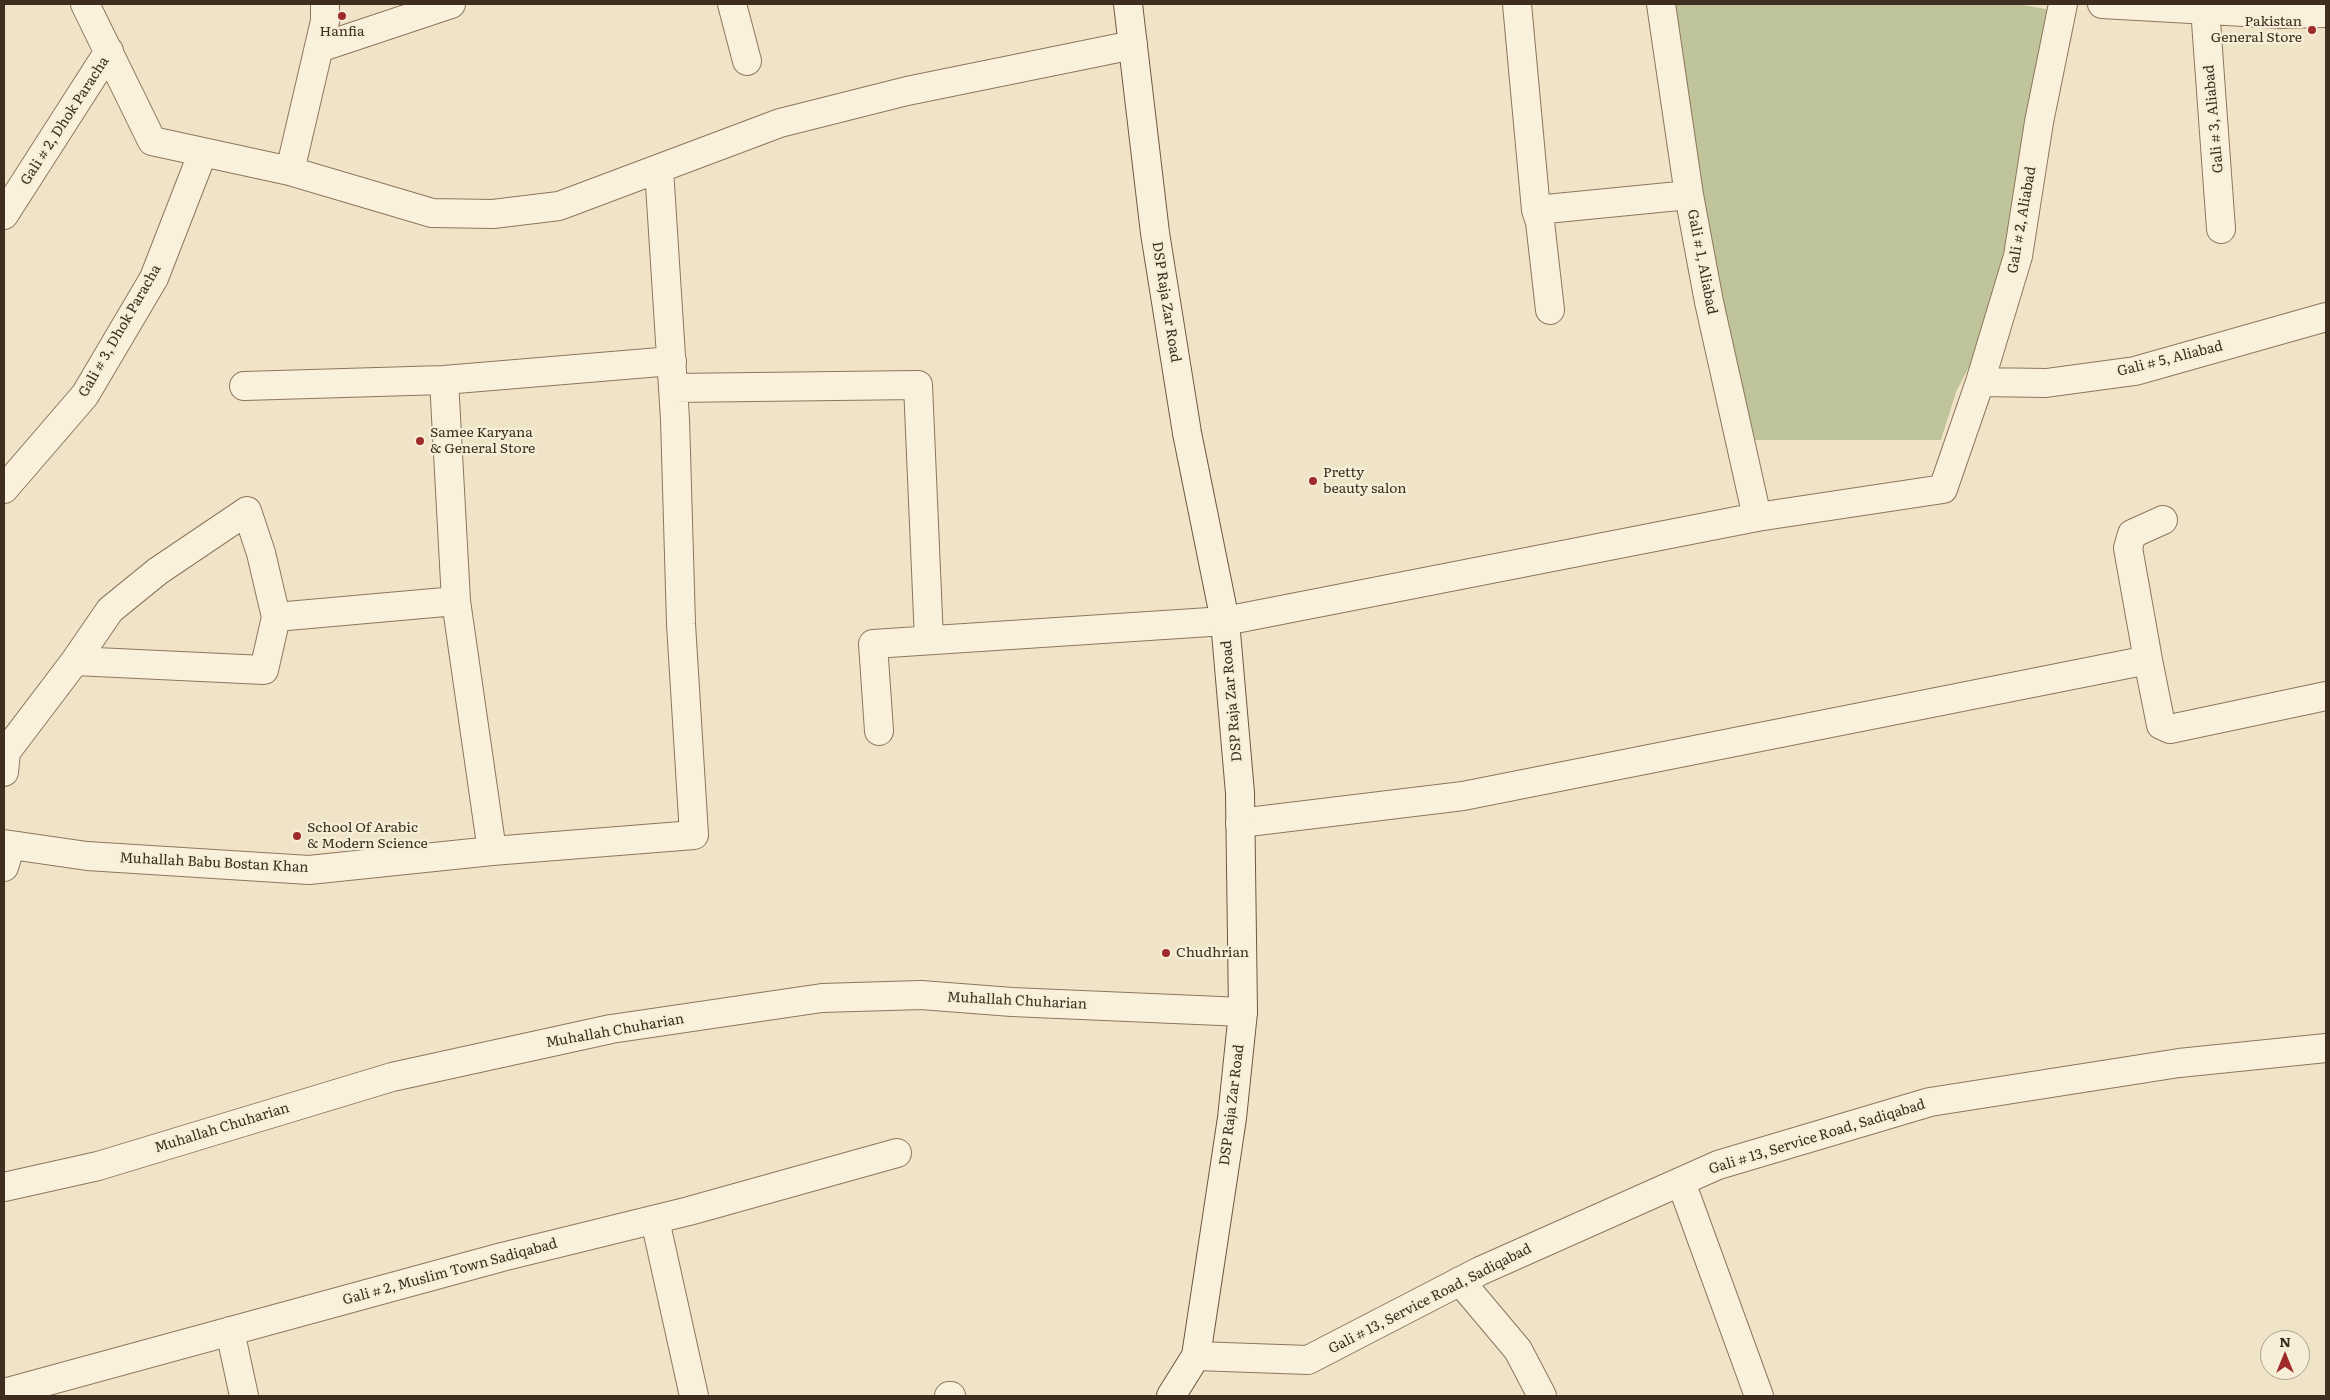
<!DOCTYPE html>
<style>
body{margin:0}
#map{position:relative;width:2330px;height:1400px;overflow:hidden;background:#f0e4c8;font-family:Literata,serif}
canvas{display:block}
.frame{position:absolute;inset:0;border:5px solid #3d2e20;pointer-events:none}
.north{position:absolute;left:2260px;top:1330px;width:50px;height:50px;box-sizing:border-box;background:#f7eed8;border:1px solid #ada18e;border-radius:50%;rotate:0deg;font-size:14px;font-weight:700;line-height:20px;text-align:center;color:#3d2e20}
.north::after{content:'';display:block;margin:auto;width:18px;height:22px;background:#9e2a2b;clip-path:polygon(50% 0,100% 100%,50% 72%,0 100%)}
</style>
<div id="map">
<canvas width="2330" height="1400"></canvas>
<div class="frame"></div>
<div class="north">N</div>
</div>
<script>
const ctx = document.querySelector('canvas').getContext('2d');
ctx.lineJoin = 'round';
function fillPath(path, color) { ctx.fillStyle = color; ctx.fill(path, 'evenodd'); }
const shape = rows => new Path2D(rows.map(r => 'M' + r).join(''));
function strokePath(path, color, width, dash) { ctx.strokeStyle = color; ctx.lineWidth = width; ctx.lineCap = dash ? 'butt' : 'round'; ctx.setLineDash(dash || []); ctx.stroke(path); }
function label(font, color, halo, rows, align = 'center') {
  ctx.font = font + ' Literata,serif'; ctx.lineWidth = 4.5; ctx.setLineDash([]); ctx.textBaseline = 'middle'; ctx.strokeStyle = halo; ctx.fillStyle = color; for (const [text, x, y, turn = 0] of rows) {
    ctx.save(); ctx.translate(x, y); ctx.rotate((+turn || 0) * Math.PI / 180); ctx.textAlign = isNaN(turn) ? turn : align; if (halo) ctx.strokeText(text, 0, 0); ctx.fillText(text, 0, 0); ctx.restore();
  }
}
fillPath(shape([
 [1674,4,2018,4,2051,10,1993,321,1956,392,1941,440,1753,440,1704,229]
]), '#bfc49a');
const street = shape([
 [85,4,152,141,290,171,432,213,493,214,559,206,780,123,907,91,1133,45],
 [732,4,747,61],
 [1517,4,1536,210,1540,222,1550,310],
 [1661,4,1689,195,1709,302,1757,517],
 [2102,4,2280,14,2326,13],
 [2205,8,2221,229],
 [319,48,451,4],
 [290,171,325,21,325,4],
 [1536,210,1689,195],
 [4,215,109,51],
 [444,380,456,601,492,851],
 [1980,382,2046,383,2135,371,2326,317],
 [244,386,444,380,672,361],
 [673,388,918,385,929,640],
 [4,489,85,395,154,278,203,152],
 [276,617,261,553,247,511,158,571,110,610,75,661,264,670,276,617,456,601],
 [2148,660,2128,548,2132,534,2163,520],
 [879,731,873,644,1225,621,1757,517,1943,489,1980,382,2018,256,2039,122,2063,4],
 [4,772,6,752,75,661],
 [1240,823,1463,796,2148,660,2161,725,2170,729,2326,696],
 [4,844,87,856,309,870,492,851,694,835,681,624,675,419,659,169],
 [4,867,11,845],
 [1681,1182,1759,1396],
 [4,1187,98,1166,392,1077,611,1029,822,998,921,995,1012,1002,1243,1012],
 [655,1220,694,1396],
 [1460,1281,1518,1350,1542,1396],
 [230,1331,244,1396],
 [1196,1356,1308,1360,1480,1271,1718,1165,1930,1102,2179,1063,2326,1048],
 [4,1393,502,1257,689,1211,897,1153],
 [949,1396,951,1396]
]);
const secondary = shape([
 [1128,4,1155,233,1187,433,1225,621,1240,793,1243,1012,1232,1118,1196,1356,1171,1396]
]);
strokePath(street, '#8d765c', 30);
strokePath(secondary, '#6f573f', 30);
strokePath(street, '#faf1dc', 28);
strokePath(secondary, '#faf1dc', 28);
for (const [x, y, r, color] of [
 [342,16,5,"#9e2a2b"],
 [2312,30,5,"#9e2a2b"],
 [420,441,5,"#9e2a2b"],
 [1313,481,5,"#9e2a2b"],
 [297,836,5,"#9e2a2b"],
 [1166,953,5,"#9e2a2b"]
]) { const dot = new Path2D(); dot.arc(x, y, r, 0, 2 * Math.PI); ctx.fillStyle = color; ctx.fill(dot); strokePath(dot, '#f7eed8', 2); }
label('14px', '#3d2e20', '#f7eed8', [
 ["Pakistan",2302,22,"right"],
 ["General Store",2302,38,"right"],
 ["Hanfia",342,32,"center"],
 ["Samee Karyana",430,433],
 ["& General Store",430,449],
 ["Pretty",1323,473],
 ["beauty salon",1323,489],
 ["School Of Arabic",307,828],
 ["& Modern Science",307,844],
 ["Chudhrian",1176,953]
], 'left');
label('14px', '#3d2e20', '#f7eed8', [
 ["Gali # 3, Aliabad",2214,119,-95],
 ["Gali # 2, Dhok Paracha",65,121,-57],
 ["Gali # 2, Aliabad",2022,220,-80],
 ["Gali # 1, Aliabad",1702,262,79],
 ["DSP Raja Zar Road",1166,302,81],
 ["Gali # 3, Dhok Paracha",120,331,-60],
 ["Gali # 5, Aliabad",2170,359,-14],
 ["DSP Raja Zar Road",1232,701,-95],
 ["Muhallah Babu Bostan Khan",214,863,3],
 ["Muhallah Chuharian",1017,1001,3],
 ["Muhallah Chuharian",615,1031,-10],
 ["DSP Raja Zar Road",1232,1105,-83],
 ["Muhallah Chuharian",222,1128,-17],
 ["Gali # 13, Service Road, Sadiqabad",1817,1137,-17],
 ["Gali # 2, Muslim Town Sadiqabad",450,1272,-15],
 ["Gali # 13, Service Road, Sadiqabad",1430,1299,-27]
]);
</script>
